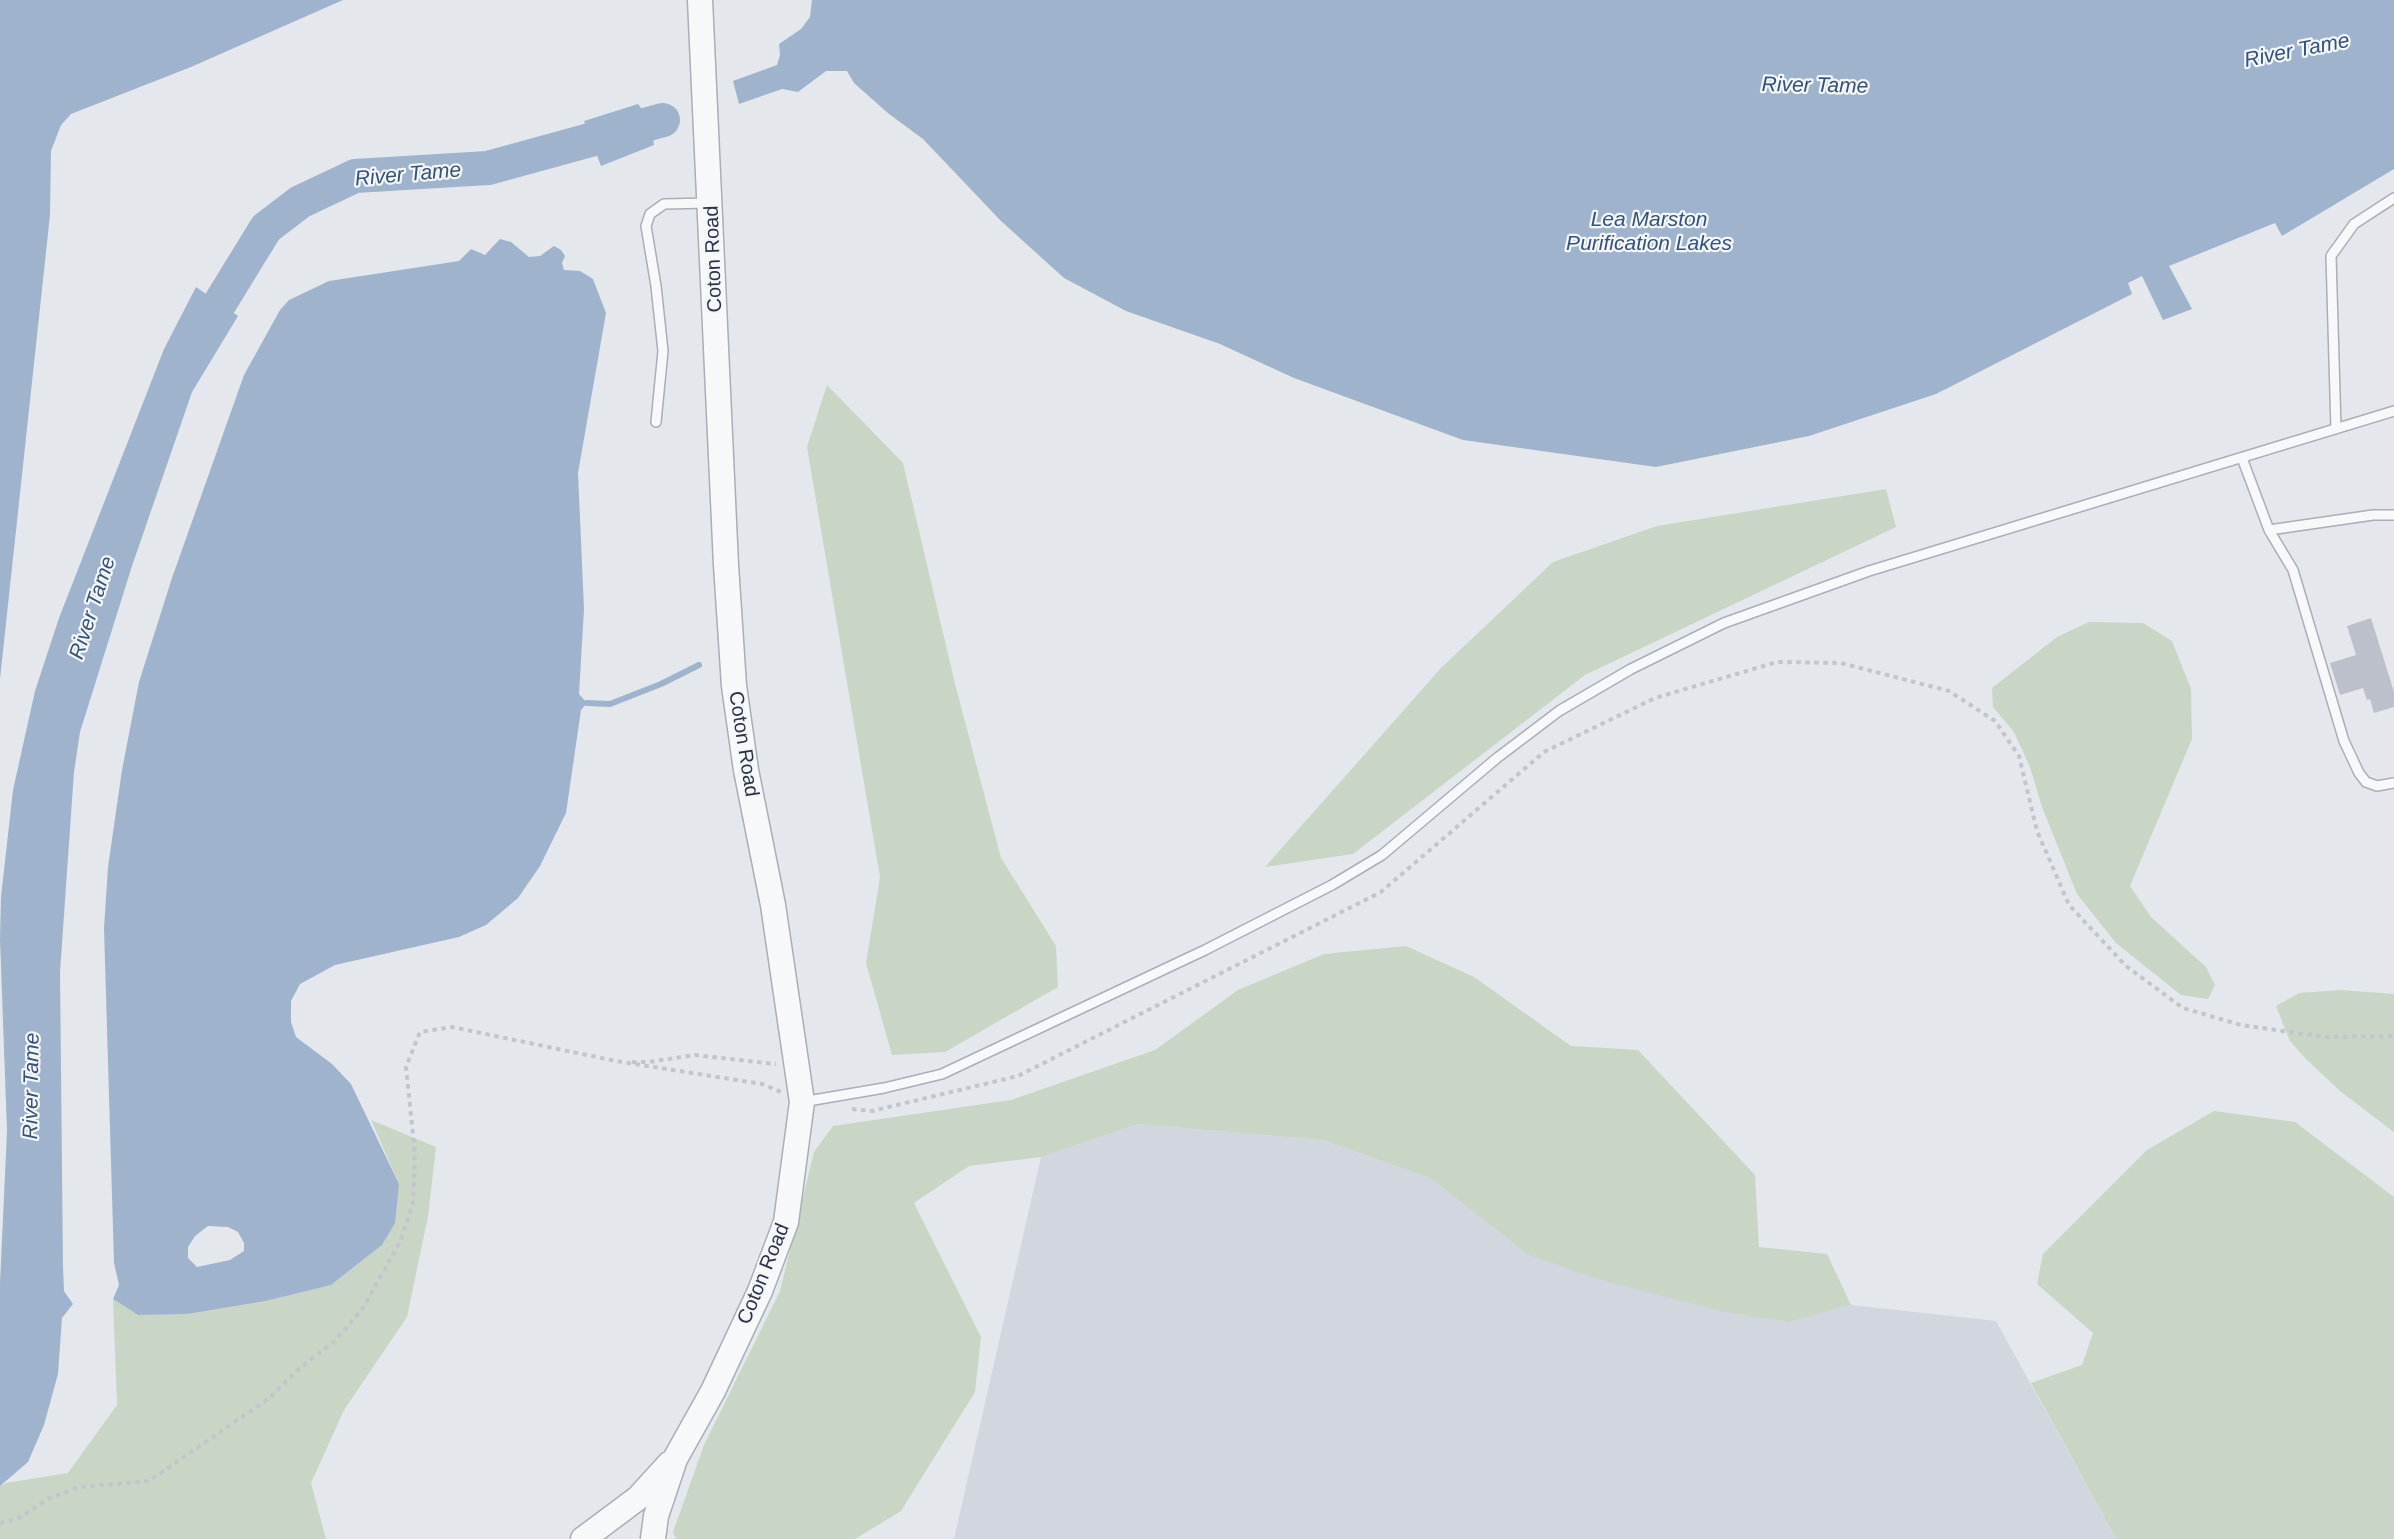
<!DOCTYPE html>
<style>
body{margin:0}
canvas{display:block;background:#e4e7ec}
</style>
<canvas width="2394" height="1539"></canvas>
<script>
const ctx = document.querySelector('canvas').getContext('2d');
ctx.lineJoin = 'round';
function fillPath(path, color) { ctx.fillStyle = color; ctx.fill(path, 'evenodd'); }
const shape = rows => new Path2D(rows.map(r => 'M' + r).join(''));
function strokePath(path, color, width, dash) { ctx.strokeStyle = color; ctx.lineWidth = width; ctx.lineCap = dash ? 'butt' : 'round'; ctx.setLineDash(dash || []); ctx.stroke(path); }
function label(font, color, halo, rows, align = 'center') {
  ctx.font = font + ' Arial,sans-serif'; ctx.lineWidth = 4.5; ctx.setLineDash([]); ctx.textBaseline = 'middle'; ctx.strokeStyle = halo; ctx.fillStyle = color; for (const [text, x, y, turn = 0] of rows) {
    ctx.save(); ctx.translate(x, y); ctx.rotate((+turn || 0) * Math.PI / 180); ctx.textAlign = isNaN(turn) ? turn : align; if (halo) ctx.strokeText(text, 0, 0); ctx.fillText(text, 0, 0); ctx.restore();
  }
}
fillPath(shape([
 [1139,1124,1320,1140,1430,1178,1527,1254,1789,1322,1851,1305,1996,1321,2116,1539,954,1539,1041,1157]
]), '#d2d6de');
fillPath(shape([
 [827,385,903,463,955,684,1001,858,1056,946,1058,987,945,1052,892,1055,866,963,880,877,807,447],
 [1886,489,1896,527,1585,675,1353,854,1265,867,1441,668,1553,562,1657,526],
 [2089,622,2143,623,2172,641,2191,689,2192,739,2130,886,2151,917,2206,967,2215,985,2208,999,2181,995,2116,943,2077,894,2042,807,2030,767,2014,732,1993,707,1992,688,2057,637],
 [1406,946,1474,977,1571,1046,1638,1050,1755,1175,1759,1247,1827,1254,1851,1305,1789,1322,1725,1312,1597,1279,1527,1254,1430,1178,1321,1140,1139,1124,1041,1157,969,1166,914,1203,981,1337,975,1392,901,1511,855,1539,676,1539,673,1532,704,1445,780,1291,814,1152,833,1126,1011,1100,1155,1050,1238,990,1324,954],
 [2341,990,2394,994,2394,1132,2340,1091,2306,1059,2290,1041,2276,1006,2299,993],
 [2214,1111,2295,1122,2394,1197,2394,1539,2116,1539,2031,1383,2082,1365,2093,1333,2037,1284,2043,1254,2147,1150],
 [371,1120,436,1147,428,1216,407,1317,344,1410,311,1483,326,1539,0,1539,0,1486,6,1483,68,1473,117,1405,113,1299,138,1315,161,1314,331,1285,382,1245,399,1184]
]), '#c9d6c5');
fillPath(shape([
 [0,0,343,0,191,67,71,114,61,125,51,151,50,215,0,679],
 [812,0,2394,0,2394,169,2282,236,2275,223,2169,266,2192,309,2163,320,2142,276,2128,283,2132,294,1936,394,1809,436,1656,467,1463,440,1294,378,1220,344,1126,311,1064,278,1001,221,923,139,889,114,854,83,847,71,826,71,798,92,782,89,739,104,733,81,777,65,780,55,779,44,801,29,810,17],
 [638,104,644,112,657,107,667,130,653,139,654,145,601,166,584,121],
 [500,239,511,242,529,257,540,256,554,246,561,250,565,256,562,263,564,270,580,271,593,279,606,313,578,473,584,609,579,694,587,703,581,710,566,813,540,866,518,898,486,925,459,937,335,965,300,984,291,1001,291,1022,296,1037,332,1064,351,1084,399,1184,395,1223,382,1245,331,1285,265,1301,187,1314,138,1315,113,1299,119,1285,114,1263,104,928,108,867,122,770,139,682,172,578,244,375,280,310,289,300,329,281,459,261,471,249,485,255],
 [208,1226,228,1227,238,1232,244,1243,244,1251,230,1260,197,1267,188,1258,188,1247,195,1236],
 [196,287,238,316,192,392,132,566,80,732,74,772,60,972,63,1267,64,1291,73,1304,62,1318,58,1374,44,1425,28,1462,0,1486,0,1283,7,1131,0,939,1,897,13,790,35,691,59,618,164,349]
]), '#9fb4cc');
strokePath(shape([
 [587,703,610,704,661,684,699,665]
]), '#9fb4cc', 6);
strokePath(shape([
 [196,342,266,228,300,202,355,176,488,168,663,120]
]), '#9fb4cc', 34);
fillPath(shape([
 [2371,618,2394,692,2394,707,2374,713,2370,699,2367,700,2363,688,2340,695,2330,663,2356,655,2347,626]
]), '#bbc0ca');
const service = shape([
 [656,422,663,351,656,286,646,226,650,214,664,204,709,203],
 [2336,429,2331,256,2354,224,2394,198],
 [2242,458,2269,530,2293,570,2344,741,2359,773,2366,782,2377,786,2394,783],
 [2269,530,2373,515,2394,515],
 [802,1102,884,1088,942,1074,1205,950,1332,885,1382,855,1497,758,1559,711,1631,669,1724,623,1869,571,2394,411]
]);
const tertiary = shape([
 [583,1539,638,1498,669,1464],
 [653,1539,656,1516,675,1459,713,1391,760,1291,786,1222,802,1102,773,905,746,770,734,686,726,565,700,0]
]);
strokePath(service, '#a9aeb7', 12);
strokePath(tertiary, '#a9aeb7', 27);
strokePath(shape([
 [632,1062,649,1062,695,1055,776,1064],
 [852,1109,872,1111,1018,1076,1381,892,1544,752,1655,698,1777,662,1841,663,1949,691,1995,721,2019,756,2037,831,2069,905,2126,966,2183,1008,2241,1025,2325,1037,2394,1036],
 [0,1523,17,1519,50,1498,79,1487,149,1481,268,1399,301,1367,335,1341,363,1308,400,1242,413,1204,415,1154,406,1067,420,1032,452,1027,616,1061,762,1084,781,1092]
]), '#c2c5cb', 4, [4.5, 4.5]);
strokePath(service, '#f7f8fa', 9);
strokePath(tertiary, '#f7f8fa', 24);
label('20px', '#2b3445', '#f4f6f9', [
 ["Coton Road",714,259,-92],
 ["Coton Road",743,744,81],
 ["Coton Road",764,1274,-68]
]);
label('italic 21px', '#34527a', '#f4f6f9', [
 ["River Tame",2297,51,-11],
 ["River Tame",1815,86,1],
 ["River Tame",408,175,-5],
 ["Lea Marston",1649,220],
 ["Purification Lakes",1649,244],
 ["River Tame",93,608,-72],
 ["River Tame",32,1086,-89]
]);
</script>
